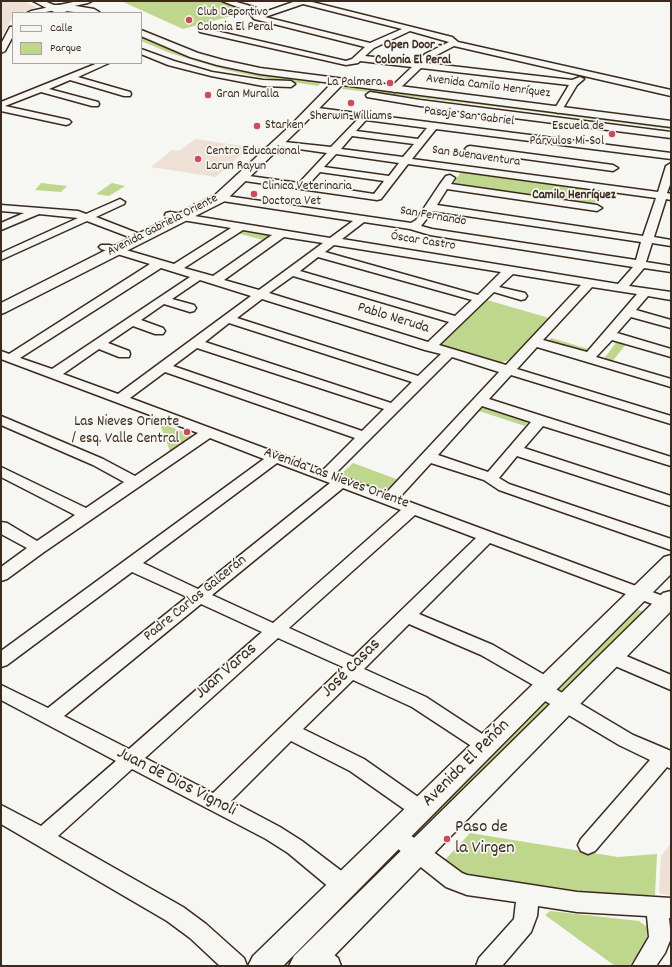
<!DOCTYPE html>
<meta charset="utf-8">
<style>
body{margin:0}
#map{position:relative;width:672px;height:967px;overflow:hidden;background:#f6f6f2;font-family:Dekko,sans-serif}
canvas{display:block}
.frame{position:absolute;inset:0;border:2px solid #3b2a1e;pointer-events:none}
.legend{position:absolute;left:12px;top:12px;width:130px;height:52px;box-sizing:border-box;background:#f6f6f2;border:1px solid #aba49d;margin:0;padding:5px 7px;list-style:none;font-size:12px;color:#3b2a1e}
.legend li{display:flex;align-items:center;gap:8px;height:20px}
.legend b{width:20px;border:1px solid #aba49d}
</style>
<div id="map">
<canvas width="672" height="967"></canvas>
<div class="frame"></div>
<ul class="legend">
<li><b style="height:5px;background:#f6f6f2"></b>Calle</li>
<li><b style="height:11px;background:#bfd78d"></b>Parque</li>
</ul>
</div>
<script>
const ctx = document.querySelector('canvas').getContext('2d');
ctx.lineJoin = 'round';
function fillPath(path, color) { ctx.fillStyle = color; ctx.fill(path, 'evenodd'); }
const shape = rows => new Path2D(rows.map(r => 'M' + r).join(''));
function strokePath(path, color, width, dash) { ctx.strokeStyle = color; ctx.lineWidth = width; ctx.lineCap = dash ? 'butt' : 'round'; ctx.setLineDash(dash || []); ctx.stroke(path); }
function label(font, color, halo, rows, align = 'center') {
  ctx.font = font + ' Dekko,sans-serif'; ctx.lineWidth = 3.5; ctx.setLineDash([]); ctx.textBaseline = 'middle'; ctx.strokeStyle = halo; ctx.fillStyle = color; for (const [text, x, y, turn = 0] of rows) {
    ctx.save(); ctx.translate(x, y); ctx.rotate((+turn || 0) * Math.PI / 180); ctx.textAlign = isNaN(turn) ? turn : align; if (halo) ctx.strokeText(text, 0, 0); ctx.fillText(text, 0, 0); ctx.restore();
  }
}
fillPath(shape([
 [1,1,23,1,36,7,20,13,13,13,13,17,1,38],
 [195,139,249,147,216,177,151,167,172,150,179,151],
 [671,843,671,896,659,893,661,856]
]), '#eee0d4');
fillPath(shape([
 [121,1,219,1,246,12,183,29],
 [141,35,188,55,323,81,318,86,259,77,226,70,170,53,141,41],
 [346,85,671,126,671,129,475,104,342,89],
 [467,171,598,190,599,191,594,204,590,205,453,185,460,173],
 [41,183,67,186,61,192,35,190],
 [112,183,125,186,109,196,96,194],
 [242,231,274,236,267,241,237,233],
 [487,300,549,318,510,360,497,363,437,345],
 [551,338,592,350,589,354,547,342],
 [618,340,627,343,611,363,603,360],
 [485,404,530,419,525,426,479,411],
 [159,422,196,437,171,454],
 [353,463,399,480,387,493,340,475],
 [636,609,646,613,293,966,271,966],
 [470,833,618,857,657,854,655,895,592,897,462,874,442,863],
 [550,911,639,921,647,927,647,943,629,966,615,966,545,915]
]), '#bfd78d');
const minor = shape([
 [78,1,92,1,88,3,41,13,27,13,31,11,78,1],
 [222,1,233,1,254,7,259,14,296,1,308,1,452,37,458,42,671,90,671,96,454,46,431,58,425,63,572,80,580,77,584,79,577,85,562,110,558,113,554,110,569,85,421,68,397,91,394,92,390,89,391,87,412,67,360,61,358,63,346,65,200,32,199,30,203,28,346,61,352,59,365,47,254,19,248,11,222,1],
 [303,4,402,29,370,43,265,17,303,4],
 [410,31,449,42,425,54,417,62,365,56,374,48,410,31],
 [10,27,13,27,13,36,5,51,1,53,1,44,10,27],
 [141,49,174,61,212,72,263,80,291,81,295,84,291,87,263,86,211,76,168,65,141,54,141,49],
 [98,63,109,63,78,77,130,92,131,94,130,96,124,96,70,80,49,89,98,102,99,104,98,106,92,106,41,92,5,106,69,120,71,122,69,124,66,125,1,111,1,102,98,63],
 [370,92,420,100,671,132,671,138,420,106,367,97,366,95,370,92],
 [310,107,671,153,671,159,436,129,412,159,658,192,666,166,671,163,671,182,667,193,671,194,671,200,666,199,654,237,671,240,671,246,652,243,646,262,671,266,671,272,644,268,629,286,671,292,671,300,648,296,636,310,671,320,671,328,631,317,617,333,671,349,671,357,612,340,596,357,671,379,671,387,537,347,517,369,671,416,671,424,511,375,489,399,671,457,671,466,543,426,524,448,671,496,671,506,517,456,499,478,509,484,671,539,671,550,499,490,484,480,431,463,399,498,671,599,671,611,490,543,419,614,493,645,553,680,556,685,554,688,633,735,671,751,671,769,667,767,595,851,588,854,581,851,578,845,581,839,650,760,619,745,535,695,533,690,535,686,481,655,409,624,364,669,426,697,493,741,496,746,493,751,486,754,479,751,412,707,353,680,303,729,364,759,428,804,431,810,428,816,421,819,414,816,350,771,291,741,231,801,280,827,302,841,352,879,355,886,352,893,344,896,336,893,288,853,266,839,132,769,58,836,183,907,206,924,244,958,247,966,220,966,190,938,167,921,1,824,1,805,41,826,116,761,1,700,1,685,48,708,187,597,132,572,7,665,1,667,1,651,264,459,210,438,44,552,7,579,1,581,1,567,27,548,1,534,1,522,7,523,37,541,75,515,1,477,1,467,86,508,124,482,93,465,1,425,1,416,103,459,135,476,198,433,1,359,1,351,9,354,150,264,101,249,99,247,101,245,109,245,174,264,231,228,170,218,166,217,165,215,166,213,170,212,330,238,353,221,216,200,215,198,220,195,411,223,416,220,440,184,446,176,450,175,455,178,451,184,597,205,602,208,597,211,447,189,437,205,643,236,656,198,408,164,381,199,377,200,238,180,237,178,242,175,299,183,327,153,278,146,275,145,273,143,275,141,331,147,358,119,307,112,306,110,310,107],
 [366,120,427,128,418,139,356,131,366,120],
 [352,136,414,144,403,157,341,149,352,136],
 [336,154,399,163,389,176,324,167,336,154],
 [320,172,384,181,374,194,309,184,320,172],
 [433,211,641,242,636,260,432,229,421,226,433,211],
 [364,222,410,229,430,235,633,267,618,284,342,239,364,222],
 [243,230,272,235,213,276,184,268,243,230],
 [284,237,323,243,259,290,224,280,284,237],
 [334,245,501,272,478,295,325,252,334,245],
 [318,257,472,300,455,316,300,271,318,257],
 [161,268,190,277,52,369,20,358,161,268],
 [513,274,581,285,506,365,439,345,494,292,521,300,525,299,527,296,525,293,499,287,513,274],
 [293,276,449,322,428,342,269,293,293,276],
 [200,280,251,296,118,394,63,374,99,349,119,357,129,357,130,354,129,351,108,343,133,326,155,334,163,334,165,331,163,328,141,320,164,304,190,312,194,311,196,308,194,305,172,299,200,280],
 [592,287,637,294,587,352,543,340,592,287],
 [262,299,425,350,441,354,418,376,237,318,262,299],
 [229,323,412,382,391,403,205,342,229,323],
 [197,348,384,409,362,431,173,366,197,348],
 [452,357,499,372,386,493,335,474,452,357],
 [165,372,355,438,323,470,130,398,165,372],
 [482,406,531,422,488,472,438,455,482,406],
 [277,463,330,483,198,589,143,563,277,463],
 [343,488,401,510,273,623,212,595,343,488],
 [415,515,476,538,353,657,289,628,415,515],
 [201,604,262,632,129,749,64,716,201,604],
 [278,638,343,667,213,793,145,758,278,638],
 [470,146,613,165,618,168,613,171,467,151,465,149,467,147,470,146],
 [120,199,125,202,124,204,96,217,145,236,146,238,145,240,137,240,87,221,1,260,1,253,78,218,39,214,1,230,1,223,24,213,1,211,1,205,78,211,86,214,120,199],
 [612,650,671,675,671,690,606,662,603,657,606,652,612,650],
 [395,826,402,829,462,873,467,875,577,892,671,898,671,918,669,918,671,938,665,953,656,966,632,966,649,937,647,916,577,912,538,906,537,916,531,932,502,966,476,966,479,958,514,919,516,902,467,895,446,887,388,841,385,835,388,829,395,826],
 [315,943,323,946,338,958,341,966,312,966,307,962,304,954,307,946,315,943]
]);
const major = shape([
 [33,1,44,1,54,5,70,5,94,9,99,12,84,13,65,11,68,13,56,13,33,1],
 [141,30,198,53,223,60,260,68,671,121,671,127,342,85,297,131,225,201,6,312,1,314,1,303,215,195,289,127,332,83,260,74,217,65,190,57,141,36,141,30],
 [671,555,671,574,283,966,248,966,253,956,664,557,671,555],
 [671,591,671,611,324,966,289,966,294,956,663,593,671,591]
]);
strokePath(minor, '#3b2a1e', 3);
strokePath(major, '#3b2a1e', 3);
fillPath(minor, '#f6f6f2');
fillPath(major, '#f6f6f2');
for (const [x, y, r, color] of [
 [189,20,4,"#d1495b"],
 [390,83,4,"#d1495b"],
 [208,95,4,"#d1495b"],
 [351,103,4,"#d1495b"],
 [257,126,4,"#d1495b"],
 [612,134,4,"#d1495b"],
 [198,159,4,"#d1495b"],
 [254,194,4,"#d1495b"],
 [187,432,4,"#d1495b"],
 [447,839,4,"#d1495b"]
]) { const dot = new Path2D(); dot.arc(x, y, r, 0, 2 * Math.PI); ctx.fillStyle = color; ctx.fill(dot); strokePath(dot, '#f6f6f2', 1.5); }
label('13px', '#3b2a1e', '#f6f6f2', [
 ["Club Deportivo",197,13],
 ["Colonia El Peral",197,28],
 ["La Palmera",382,83,"right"],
 ["Gran Muralla",216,95],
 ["Sherwin-Williams",351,117,"center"],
 ["Starken",265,126],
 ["Escuela de",604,127,"right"],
 ["Párvulos Mi-Sol",604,142,"right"],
 ["Centro Educacional",206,152],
 ["Larun Rayun",206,167],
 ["Clinica Veterinaria",262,187],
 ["Doctora Vet",262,202]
], 'left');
label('bold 13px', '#3b2a1e', '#f6f6f2', [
 ["Open Door -",413,46],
 ["Colonia El Peral",413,61],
 ["Camilo Henríquez",574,196]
]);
label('13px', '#3b2a1e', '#f6f6f2', [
 ["Avenida Camilo Henríquez",488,87,7],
 ["Pasaje San Gabriel",469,117,7],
 ["San Buenaventura",476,157,8],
 ["San Fernando",433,217,10],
 ["Avenida Gabriela Oriente",163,226,-27],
 ["Óscar Castro",423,242,9]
]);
label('15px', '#3b2a1e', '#f6f6f2', [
 ["Pablo Neruda",393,319,17],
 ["Avenida Las Nieves Oriente",336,479,20],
 ["Padre Carlos Galcerán",196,599,-39]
]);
label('15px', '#3b2a1e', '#f6f6f2', [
 ["Las Nieves Oriente",179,423],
 ["/ esq. Valle Central",179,440]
], 'right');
label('18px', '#3b2a1e', '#f6f6f2', [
 ["José Casas",352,669,-45],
 ["Juan Varas",227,672,-41],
 ["Avenida El Peñón",467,764,-45],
 ["Juan de Dios Vignoli",176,783,27]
]);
label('18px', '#3b2a1e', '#f6f6f2', [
 ["Paso de",455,829],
 ["la Virgen",455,850]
], 'left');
</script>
